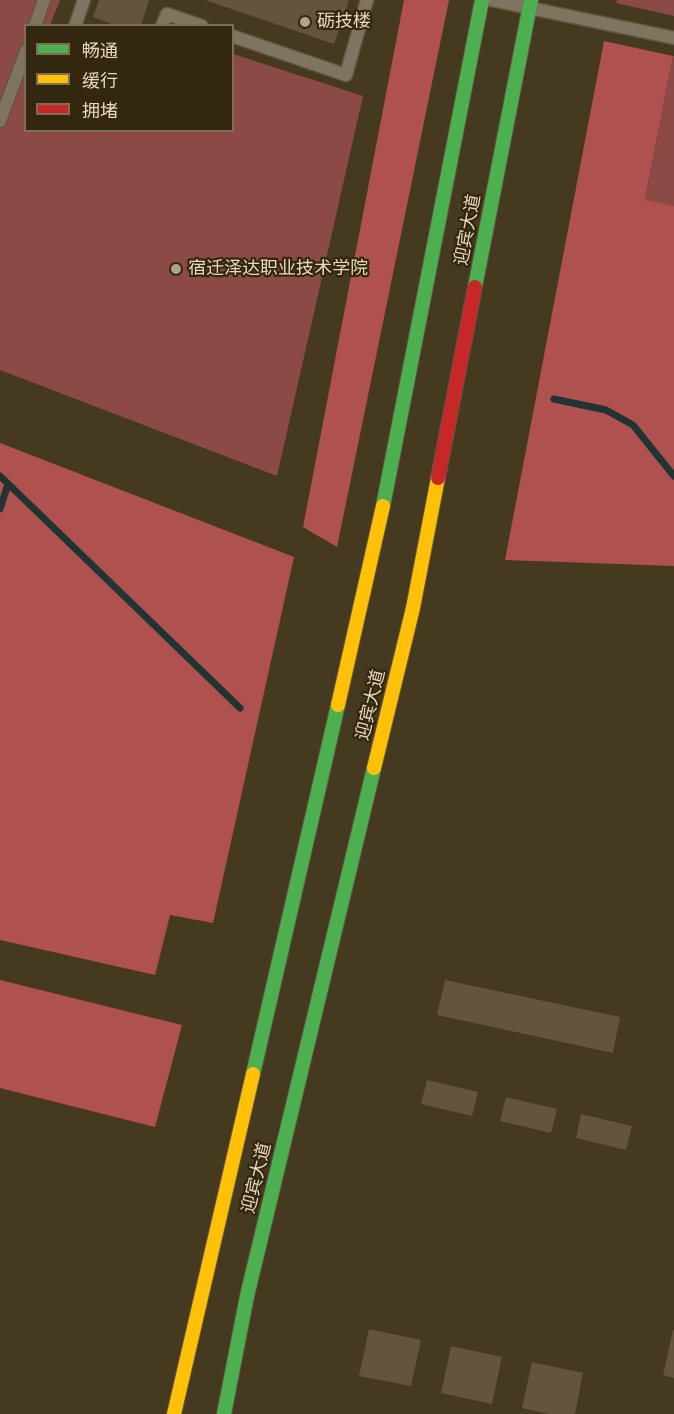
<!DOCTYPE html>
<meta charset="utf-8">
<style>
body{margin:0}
#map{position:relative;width:674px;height:1414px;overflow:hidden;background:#453920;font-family:"PT Sans","Noto Sans SC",sans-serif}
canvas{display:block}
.legend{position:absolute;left:24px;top:24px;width:210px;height:108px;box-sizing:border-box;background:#33270f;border:2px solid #7c6f55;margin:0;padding:8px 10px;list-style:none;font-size:18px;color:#eadabd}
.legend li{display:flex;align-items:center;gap:12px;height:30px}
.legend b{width:30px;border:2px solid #7c6f55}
</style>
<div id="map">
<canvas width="674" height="1414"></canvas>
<ul class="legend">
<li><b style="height:8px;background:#4caf50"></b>畅通</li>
<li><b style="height:8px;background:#ffc107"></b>缓行</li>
<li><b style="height:8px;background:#c62828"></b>拥堵</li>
</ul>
</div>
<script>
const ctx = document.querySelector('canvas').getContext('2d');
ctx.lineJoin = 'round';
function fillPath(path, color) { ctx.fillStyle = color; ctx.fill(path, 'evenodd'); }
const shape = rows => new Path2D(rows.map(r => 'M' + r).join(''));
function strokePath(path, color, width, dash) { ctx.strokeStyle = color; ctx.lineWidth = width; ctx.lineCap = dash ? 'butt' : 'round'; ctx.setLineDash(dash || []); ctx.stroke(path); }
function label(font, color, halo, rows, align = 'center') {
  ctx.font = font + ' "PT Sans","Noto Sans SC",sans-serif'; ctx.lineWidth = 4.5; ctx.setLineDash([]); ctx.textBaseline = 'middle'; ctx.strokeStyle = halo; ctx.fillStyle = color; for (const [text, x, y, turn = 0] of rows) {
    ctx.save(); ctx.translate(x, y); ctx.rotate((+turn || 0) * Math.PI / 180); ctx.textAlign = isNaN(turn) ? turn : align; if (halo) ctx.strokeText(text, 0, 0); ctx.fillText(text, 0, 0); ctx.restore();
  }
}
fillPath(shape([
 [0,0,60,0,50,25,26,26,26,130,232,130,233,54,363,96,277,476,0,370],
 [617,0,674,0,674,16,616,3],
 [673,56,674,56,674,206,645,201]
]), '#8c4a46');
fillPath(shape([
 [404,0,449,0,337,547,303,527],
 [604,41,673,56,645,200,674,206,674,566,505,560],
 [0,443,294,557,213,923,170,915,155,975,0,940],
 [0,980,182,1025,155,1127,0,1088]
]), '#af524f');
strokePath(shape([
 [554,399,606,410,633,425,674,476],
 [0,476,240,708],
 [0,509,8,484]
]), '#213432', 7);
fillPath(shape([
 [99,0,149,0,141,26,117,26,93,17],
 [205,0,349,0,334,44],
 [445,980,620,1017,613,1053,437,1015],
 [427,1080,478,1092,472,1116,421,1104],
 [506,1097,557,1109,551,1133,500,1121],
 [581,1114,632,1126,626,1150,576,1138],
 [369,1329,421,1340,411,1386,359,1376],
 [673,1330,674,1330,674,1378,663,1375],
 [451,1346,502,1357,492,1404,441,1393],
 [532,1362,583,1373,575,1414,549,1414,522,1408]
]), '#64533d');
const lane = shape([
 [491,0,674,38],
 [35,26,44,0],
 [75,26,84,0],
 [162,26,167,14,202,26],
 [232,36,346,75,367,0],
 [0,121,26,51]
]);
const fast = shape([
 [475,287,531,0],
 [383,506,482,0],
 [253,1074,338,705],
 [224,1414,247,1296,374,768]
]);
const slow = shape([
 [338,705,383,506],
 [374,768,413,608,438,478],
 [174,1414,253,1074]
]);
const jam = shape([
 [438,478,475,287]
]);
strokePath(lane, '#605641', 15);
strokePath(fast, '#605641', 16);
strokePath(slow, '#605641', 16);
strokePath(jam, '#605641', 16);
strokePath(lane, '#7e745f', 12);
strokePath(fast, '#4caf50', 14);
strokePath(slow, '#ffc107', 14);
strokePath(jam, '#c62828', 14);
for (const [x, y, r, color] of [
 [305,22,6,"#b0a286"],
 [176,269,6,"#b0a286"]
]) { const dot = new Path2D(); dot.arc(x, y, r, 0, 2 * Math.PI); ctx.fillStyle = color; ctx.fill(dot); strokePath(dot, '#33270f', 2); }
label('18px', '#eadabd', '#33270f', [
 ["砺技楼",317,22],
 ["宿迁泽达职业技术学院",188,269]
], 'left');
label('18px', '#eadabd', '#33270f', [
 ["迎宾大道",468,230,-79],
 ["迎宾大道",371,705,-76],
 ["迎宾大道",257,1178,-76]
]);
</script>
